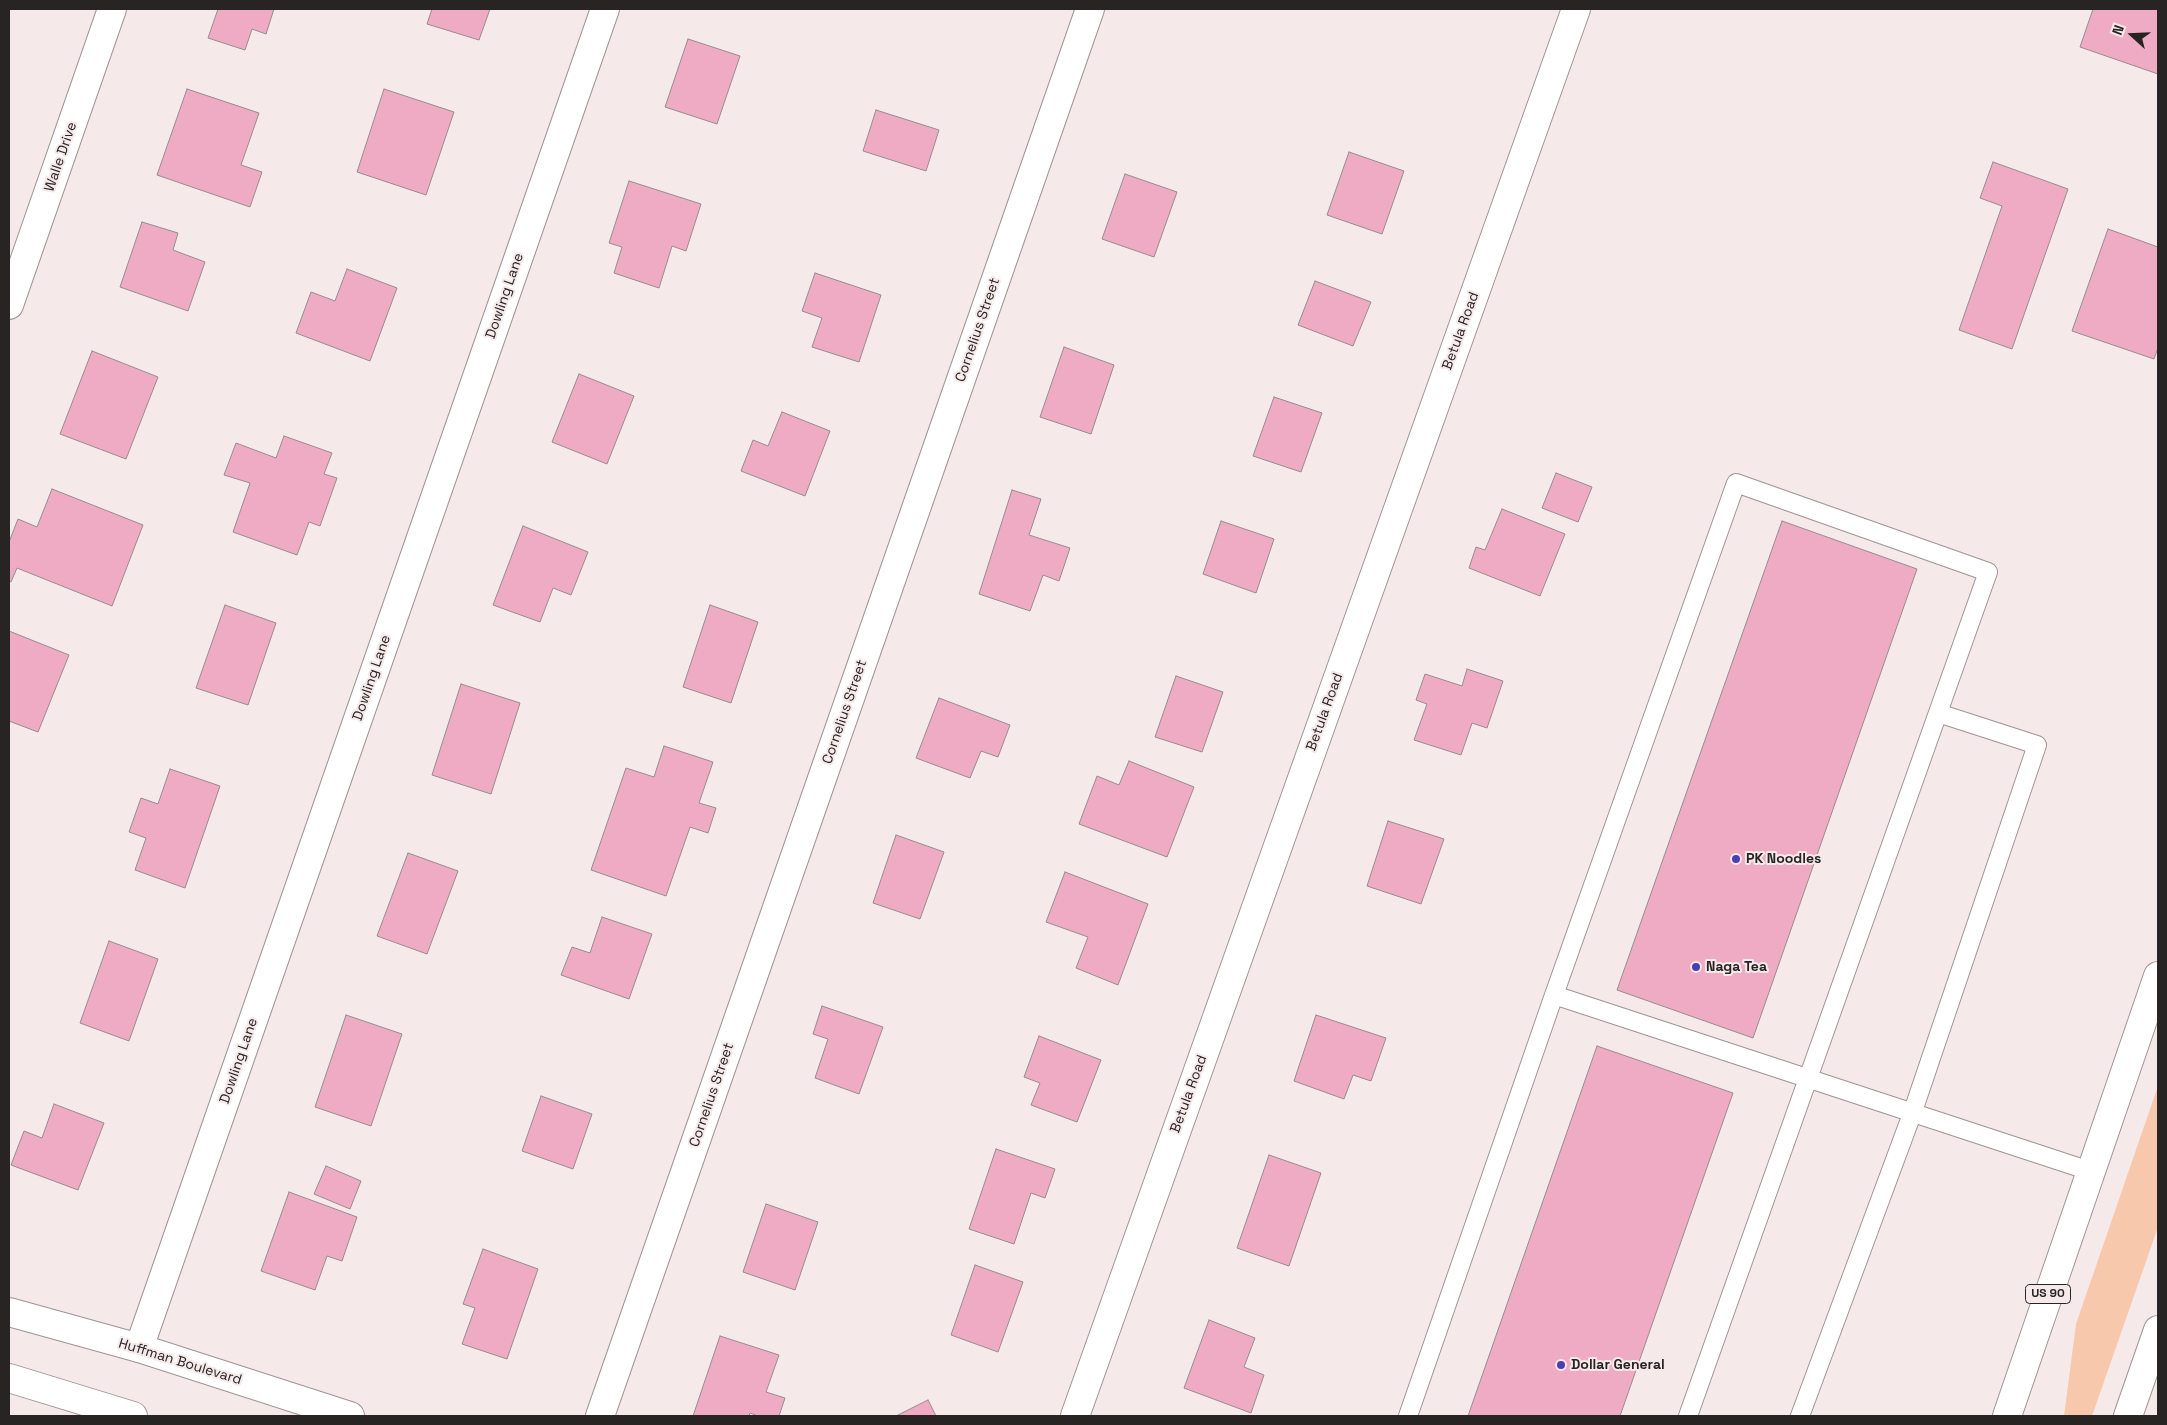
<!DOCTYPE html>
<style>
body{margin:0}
#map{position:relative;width:2167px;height:1425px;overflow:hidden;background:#f6e9ea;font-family:"Space Grotesk",sans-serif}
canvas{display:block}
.frame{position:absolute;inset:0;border:10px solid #282424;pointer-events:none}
.north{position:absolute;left:2107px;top:10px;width:50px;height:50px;-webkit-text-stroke:4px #f6e9ea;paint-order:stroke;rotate:290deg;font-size:14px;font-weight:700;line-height:20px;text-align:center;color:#282424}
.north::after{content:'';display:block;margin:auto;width:18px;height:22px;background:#282424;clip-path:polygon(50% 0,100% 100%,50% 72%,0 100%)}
</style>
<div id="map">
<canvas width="2167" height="1425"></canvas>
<div class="frame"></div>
<div class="north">N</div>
</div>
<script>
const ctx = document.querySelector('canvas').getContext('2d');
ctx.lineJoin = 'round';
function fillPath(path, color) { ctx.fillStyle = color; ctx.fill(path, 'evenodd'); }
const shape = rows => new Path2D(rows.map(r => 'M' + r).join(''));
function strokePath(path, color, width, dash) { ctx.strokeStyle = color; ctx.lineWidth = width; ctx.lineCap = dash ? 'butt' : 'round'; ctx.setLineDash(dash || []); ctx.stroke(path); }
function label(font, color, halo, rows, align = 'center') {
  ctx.font = font + ' "Space Grotesk",sans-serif'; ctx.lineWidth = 4; ctx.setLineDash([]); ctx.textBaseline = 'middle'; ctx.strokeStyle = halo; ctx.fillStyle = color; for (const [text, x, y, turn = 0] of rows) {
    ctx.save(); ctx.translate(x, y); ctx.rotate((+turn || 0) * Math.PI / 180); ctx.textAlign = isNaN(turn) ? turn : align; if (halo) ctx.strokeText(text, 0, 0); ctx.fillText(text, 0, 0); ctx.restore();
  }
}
fillPath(shape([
 [2158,1086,2158,1227,2092,1416,2064,1416,2076,1324]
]), '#f7c8ac');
const building = shape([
 [218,9,274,9,266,34,252,29,245,50,208,38,218,9],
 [432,9,490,9,479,40,427,24,432,9],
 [2093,9,2158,9,2158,74,2080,47,2093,9],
 [688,39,740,56,717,124,665,107,688,39],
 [187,89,259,113,241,165,262,172,250,207,157,175,187,89],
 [384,89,454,112,426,195,357,172,384,89],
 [876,110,939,130,926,171,863,151,876,110],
 [1349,152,1404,171,1382,234,1327,215,1349,152],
 [1993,162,2068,189,2012,349,1959,330,2002,206,1980,198,1993,162],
 [1125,174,1177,192,1154,257,1102,239,1125,174],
 [629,181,701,204,686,251,672,246,659,288,614,273,622,247,609,243,629,181],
 [142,222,178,233,173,250,205,262,188,311,120,287,142,222],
 [2108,229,2158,247,2158,348,2154,359,2072,331,2108,229],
 [347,269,397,288,370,361,296,333,311,292,335,301,347,269],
 [815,273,881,295,859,362,812,347,822,318,802,311,815,273],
 [1315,281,1371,302,1353,346,1298,325,1315,281],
 [1064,347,1114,365,1091,434,1040,417,1064,347],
 [92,351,158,377,126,459,60,434,92,351],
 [579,374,634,396,607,464,552,442,579,374],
 [1274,397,1322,413,1301,472,1253,456,1274,397],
 [782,412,830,431,805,496,741,471,753,440,768,446,782,412],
 [284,436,332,453,324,474,337,478,320,526,309,522,297,555,233,532,250,483,224,475,236,443,276,458,284,436],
 [1556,473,1592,487,1578,522,1542,508,1556,473],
 [52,489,143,525,112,606,17,568,11,582,9,581,9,542,18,519,37,527,52,489],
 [1012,490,1041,499,1029,535,1070,548,1059,581,1043,575,1030,611,979,594,1012,490],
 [1502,509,1565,534,1540,596,1469,568,1476,547,1485,550,1502,509],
 [1221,521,1274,539,1256,593,1203,574,1221,521],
 [1782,521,1917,569,1753,1038,1617,990,1782,521],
 [523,526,588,552,571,595,553,588,540,622,493,605,523,526],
 [225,605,276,623,248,705,196,688,225,605],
 [710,605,758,622,731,703,683,687,710,605],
 [9,631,69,655,38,732,9,721,9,631],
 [1467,669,1503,681,1487,728,1472,723,1461,755,1414,740,1427,704,1416,700,1425,674,1462,686,1467,669],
 [1176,676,1223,692,1202,752,1155,737,1176,676],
 [461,684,520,703,491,794,432,775,461,684],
 [939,698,1010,725,998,757,981,751,970,778,916,758,939,698],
 [664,746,713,762,699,803,716,808,708,833,690,827,666,896,591,870,626,768,654,777,664,746],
 [1129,761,1194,787,1167,857,1079,824,1097,776,1119,785,1129,761],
 [170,769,220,786,185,888,135,870,146,838,129,832,141,798,158,804,170,769],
 [1388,821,1444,839,1421,904,1367,886,1388,821],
 [896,835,944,852,920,919,873,903,896,835],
 [408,853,458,871,427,954,377,936,408,853],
 [1065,872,1148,904,1118,985,1076,968,1088,937,1046,922,1065,872],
 [602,917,652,934,629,999,561,975,572,947,590,953,602,917],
 [109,941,158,959,129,1041,80,1023,109,941],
 [822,1006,883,1027,859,1094,815,1078,828,1039,813,1034,822,1006],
 [346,1015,402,1034,371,1126,315,1107,346,1015],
 [1316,1015,1386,1038,1371,1081,1353,1075,1344,1099,1294,1081,1316,1015],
 [1039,1036,1101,1060,1077,1122,1031,1105,1040,1083,1024,1077,1039,1036],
 [1597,1046,1733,1093,1620,1416,1468,1416,1597,1046],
 [541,1096,592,1114,573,1169,522,1151,541,1096],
 [54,1104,104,1123,78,1190,11,1165,24,1131,42,1138,54,1104],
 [996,1149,1055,1169,1045,1198,1031,1193,1014,1244,969,1229,996,1149],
 [1269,1155,1321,1173,1289,1266,1237,1248,1269,1155],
 [326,1166,361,1181,350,1209,314,1194,326,1166],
 [289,1192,357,1217,342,1261,327,1256,315,1290,261,1271,289,1192],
 [766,1204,818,1222,795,1290,743,1272,766,1204],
 [483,1249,538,1269,507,1359,462,1344,475,1308,463,1304,483,1249],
 [975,1265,1023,1282,998,1352,951,1335,975,1265],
 [1209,1320,1255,1338,1244,1367,1264,1375,1251,1413,1184,1388,1209,1320],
 [720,1336,779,1355,766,1392,785,1398,779,1416,758,1416,750,1413,749,1416,693,1416,720,1336],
 [928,1400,936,1416,896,1416,928,1400]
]);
fillPath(building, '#f0abc4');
strokePath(building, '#968b8f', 1);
const service = shape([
 [1554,995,1736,483,1988,572,1688,1416],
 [1408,1416,1554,995,2090,1171],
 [1800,1416,1912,1114,2037,745,1938,713]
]);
const minor = shape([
 [9,305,112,9],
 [139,1348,605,9],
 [600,1416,1090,9],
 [1075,1416,1576,9]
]);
const tertiary = shape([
 [9,1312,139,1348,350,1416],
 [9,1378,133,1416]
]);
const trunk = shape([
 [2007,1416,2158,976],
 [2128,1416,2158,1330]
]);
strokePath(service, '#9f9495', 20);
strokePath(minor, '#9f9495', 30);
strokePath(tertiary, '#9f9495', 30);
strokePath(trunk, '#9f9495', 30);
strokePath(service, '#fff', 18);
strokePath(minor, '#fff', 28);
strokePath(tertiary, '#fff', 28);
strokePath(trunk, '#fff', 28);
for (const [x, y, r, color] of [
 [1736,859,5,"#4a3eb4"],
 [1696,967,5,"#4a3eb4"],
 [1561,1365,5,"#4a3eb4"]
]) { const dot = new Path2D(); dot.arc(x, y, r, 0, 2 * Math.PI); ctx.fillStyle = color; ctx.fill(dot); strokePath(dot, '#f6e9ea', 2); }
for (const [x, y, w] of [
 [2048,1294,45]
]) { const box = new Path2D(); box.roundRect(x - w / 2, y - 9.5, w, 19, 4); ctx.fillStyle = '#f6e9ea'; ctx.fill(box); strokePath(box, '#282424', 1); }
label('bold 12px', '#282424', null, [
 ["US 90",2048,1294]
]);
label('14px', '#282424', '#f6e9ea', [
 ["Walle Drive",61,157,-71],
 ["Dowling Lane",505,296,-71],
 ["Cornelius Street",978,330,-71],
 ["Betula Road",1461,331,-70],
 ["Dowling Lane",372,678,-71],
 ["Cornelius Street",845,712,-71],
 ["Betula Road",1325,712,-70],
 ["Dowling Lane",239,1061,-71],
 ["Betula Road",1189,1094,-70],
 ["Cornelius Street",712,1095,-71],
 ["Huffman Boulevard",180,1362,17]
]);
label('bold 14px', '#282424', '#f6e9ea', [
 ["PK Noodles",1746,859],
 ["Naga Tea",1706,967],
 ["Dollar General",1571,1365]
], 'left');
</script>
